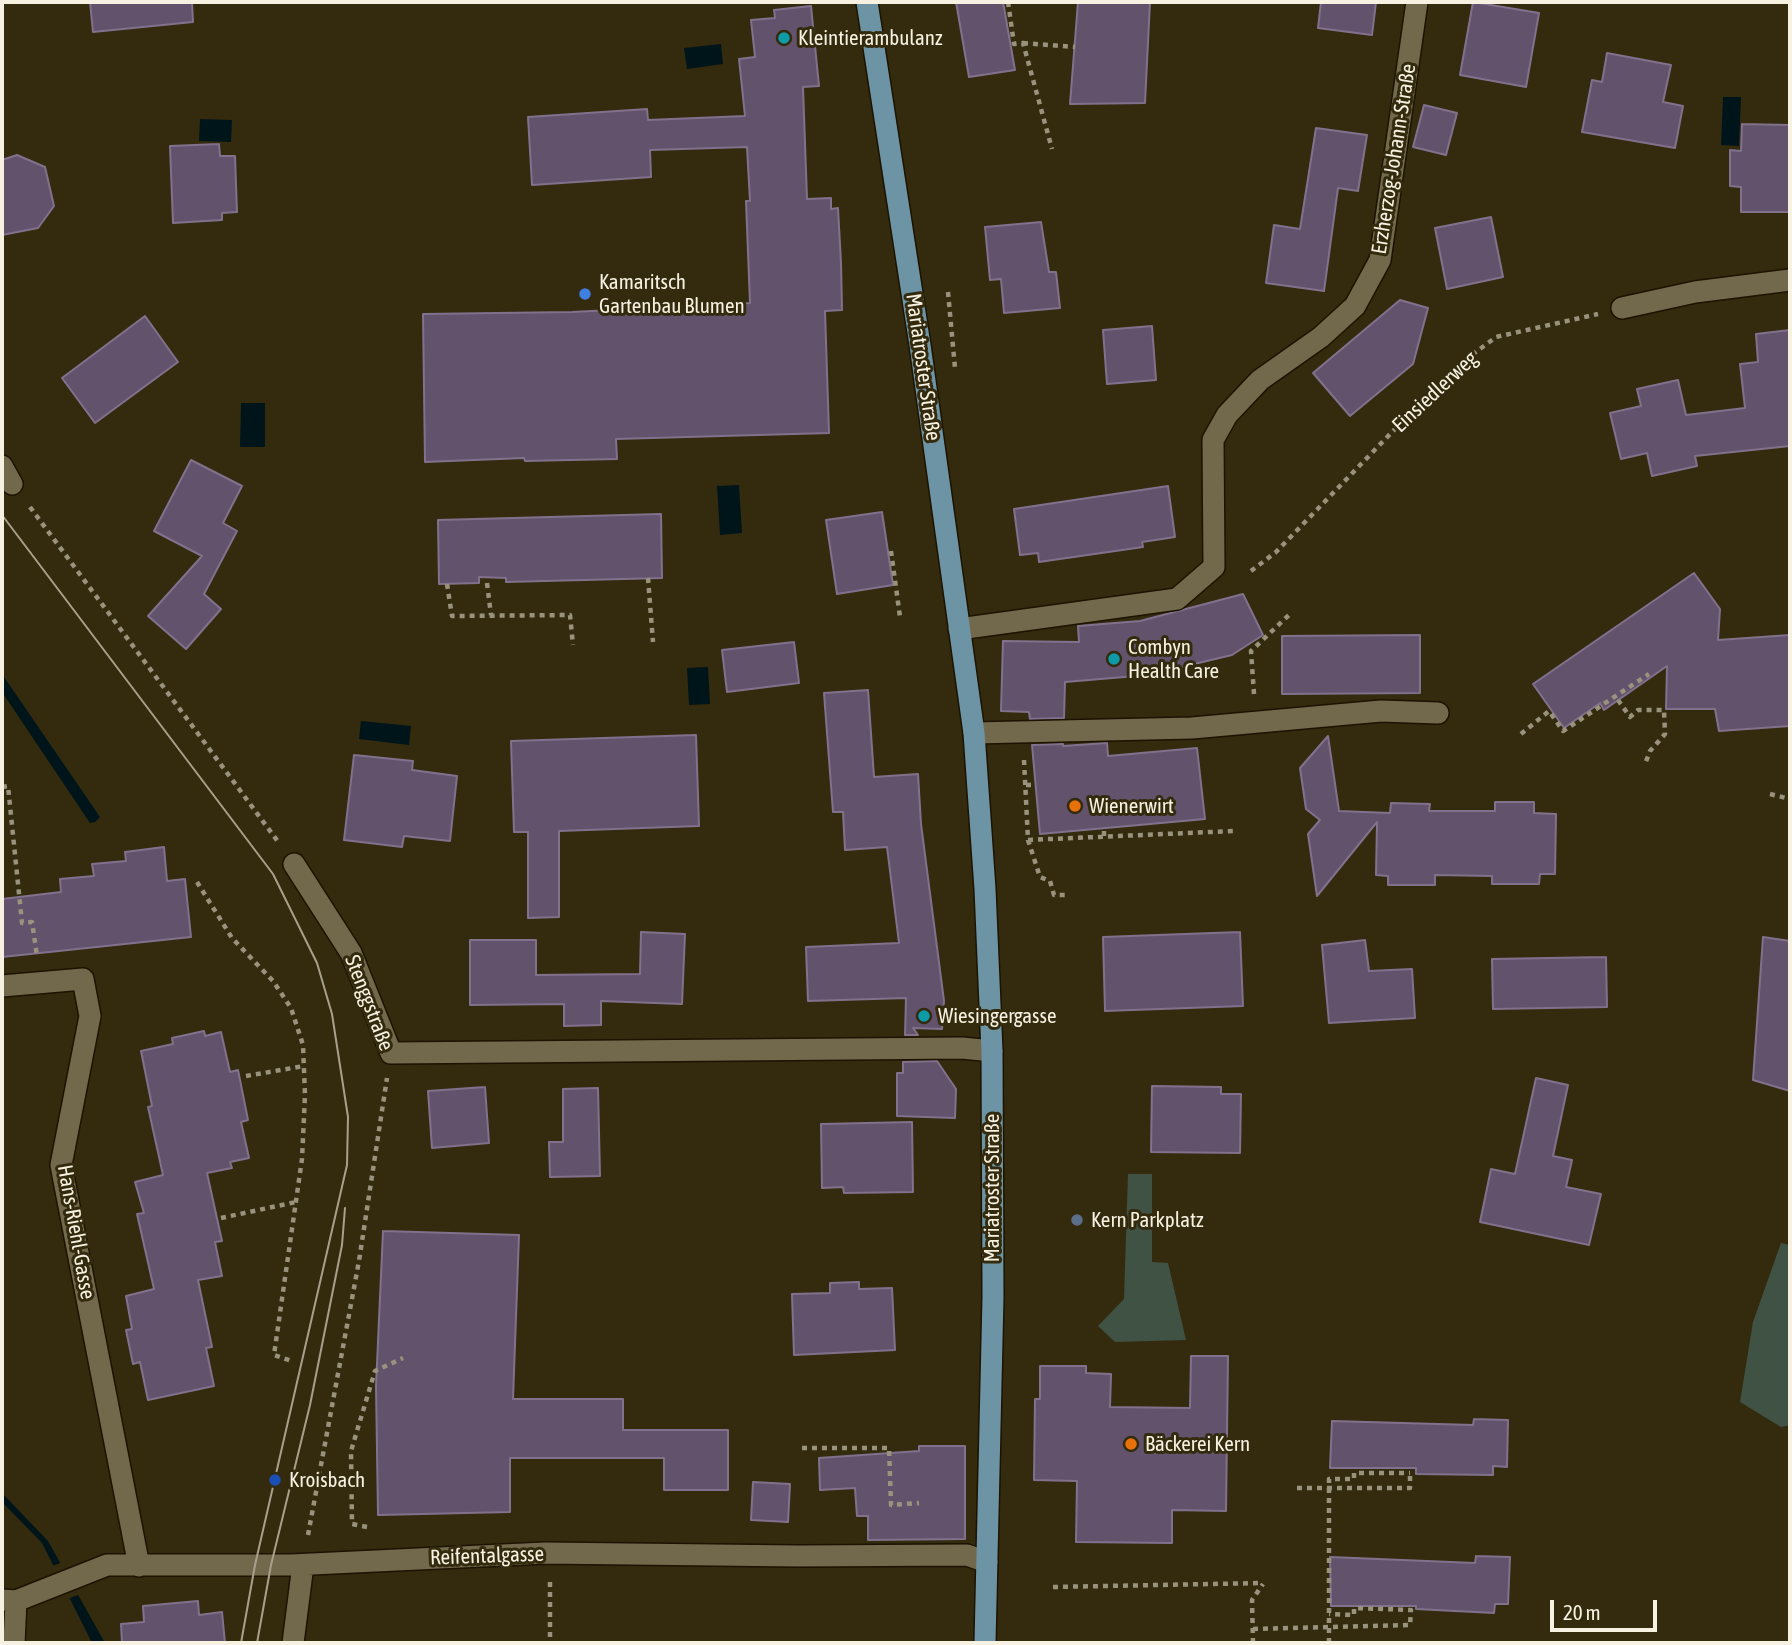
<!DOCTYPE html>
<meta charset="utf-8">
<style>
body{margin:0}
#map{position:relative;width:1792px;height:1645px;overflow:hidden;background:#342b0f;font-family:"Asap Condensed",sans-serif}
canvas{display:block}
.frame{position:absolute;inset:0;border:4px solid #f7f1e1;pointer-events:none}
.scale{position:absolute;left:1550px;top:1600px;width:107px;height:32px;box-sizing:border-box;border:4px solid #f7f1e1;border-top:0;padding-left:9px;font-size:21px;line-height:24px;white-space:nowrap;color:#f7f1e1;-webkit-text-stroke:5px #342b0f;paint-order:stroke}
</style>
<div id="map">
<canvas width="1792" height="1645"></canvas>
<div class="frame"></div>
<div class="scale">20 m</div>
</div>
<script>
const ctx = document.querySelector('canvas').getContext('2d');
ctx.lineJoin = 'round';
function fillPath(path, color) { ctx.fillStyle = color; ctx.fill(path, 'evenodd'); }
const shape = rows => new Path2D(rows.map(r => 'M' + r).join(''));
function strokePath(path, color, width, dash) { ctx.strokeStyle = color; ctx.lineWidth = width; ctx.lineCap = dash ? 'butt' : 'round'; ctx.setLineDash(dash || []); ctx.stroke(path); }
function label(font, color, halo, rows, align = 'center') {
  ctx.font = font + ' "Asap Condensed",sans-serif'; ctx.lineWidth = 6; ctx.setLineDash([]); ctx.textBaseline = 'middle'; ctx.strokeStyle = halo; ctx.fillStyle = color; for (const [text, x, y, turn = 0] of rows) {
    ctx.save(); ctx.translate(x, y); ctx.rotate((+turn || 0) * Math.PI / 180); ctx.textAlign = isNaN(turn) ? turn : align; if (halo) ctx.strokeText(text, 0, 0); ctx.fillText(text, 0, 0); ctx.restore();
  }
}
fillPath(shape([
 [1128,1174,1152,1174,1152,1262,1168,1263,1186,1340,1115,1342,1098,1326,1124,1299],
 [1781,1243,1790,1245,1790,1425,1781,1427,1740,1402,1753,1322]
]), '#3f5244');
fillPath(shape([
 [721,44,723,64,687,69,684,48],
 [1723,97,1741,97,1739,146,1721,145],
 [200,119,232,120,231,142,199,141],
 [241,403,265,403,265,447,240,447],
 [739,485,742,533,720,535,717,486],
 [708,667,710,704,689,705,687,668],
 [2,674,100,817,95,822,90,823,2,692],
 [361,721,411,726,409,745,359,739],
 [2,1493,48,1541,105,1643,92,1643,42,1543,2,1502]
]), '#00151a');
fillPath(shape([
 [65,1561,83,1593,65,1600,50,1567]
]), '#342b0f');
const building = shape([
 [90,2,192,2,193,22,93,32,90,2],
 [956,2,1003,2,1015,70,969,77,956,2],
 [1078,2,1150,2,1145,103,1070,104,1078,2],
 [1321,2,1376,2,1372,35,1318,28,1321,2],
 [1473,2,1539,13,1526,87,1460,75,1473,2],
 [811,6,819,86,803,87,807,199,831,198,831,209,838,208,841,263,842,310,825,311,829,433,616,439,617,459,525,461,524,458,425,462,423,314,572,312,750,303,746,201,750,201,747,147,650,150,651,177,532,185,528,117,647,109,648,120,745,116,739,59,755,57,751,20,775,18,774,10,811,6],
 [1607,53,1671,65,1663,102,1683,106,1675,148,1582,132,1592,80,1602,82,1607,53],
 [1424,105,1457,113,1446,155,1413,147,1424,105],
 [1742,124,1790,125,1790,212,1741,212,1741,187,1730,186,1730,150,1741,151,1742,124],
 [1316,128,1367,135,1358,191,1338,188,1324,291,1266,283,1274,225,1300,229,1316,128],
 [219,144,220,156,235,156,237,212,222,213,222,220,173,223,170,146,219,144],
 [17,155,45,167,54,206,38,228,2,235,2,160,17,155],
 [1491,217,1503,277,1447,289,1435,228,1491,217],
 [1041,222,1049,272,1056,272,1060,308,1004,313,1001,279,990,280,985,227,1041,222],
 [1400,300,1428,308,1413,364,1350,416,1313,373,1400,300],
 [145,316,178,362,95,423,62,378,145,316],
 [1152,326,1156,380,1107,384,1103,330,1152,326],
 [1790,330,1790,446,1695,456,1697,466,1652,476,1647,453,1621,459,1610,413,1641,406,1637,389,1678,380,1686,415,1745,408,1740,364,1758,362,1756,334,1790,330],
 [191,460,242,486,223,523,237,531,204,594,221,609,186,649,148,616,202,556,154,531,191,460],
 [1168,486,1175,537,1142,542,1143,547,1039,562,1038,553,1020,555,1014,509,1168,486],
 [882,512,893,585,837,594,826,520,882,512],
 [661,514,662,578,506,582,506,578,479,577,479,583,439,584,438,520,661,514],
 [1694,573,1720,609,1718,640,1790,635,1790,726,1719,731,1715,709,1666,709,1667,666,1604,710,1600,703,1564,728,1533,684,1694,573],
 [1243,594,1263,635,1232,655,1148,675,1065,682,1064,718,1030,719,1029,712,1001,711,1003,641,1079,642,1078,626,1140,621,1243,594],
 [1420,635,1420,693,1282,694,1282,636,1420,635],
 [794,642,799,683,727,692,722,650,794,642],
 [868,690,874,777,918,774,921,824,944,1001,942,1029,913,1028,918,1035,905,1035,906,998,808,1001,806,947,899,943,887,847,845,850,843,812,833,812,824,693,868,690],
 [696,735,699,826,559,831,559,917,528,918,528,832,514,832,511,741,696,735],
 [1328,736,1339,811,1390,813,1391,803,1430,804,1429,811,1495,811,1495,802,1534,802,1534,813,1556,814,1555,874,1540,874,1539,884,1492,884,1492,876,1435,875,1435,885,1388,885,1388,876,1376,875,1377,822,1317,896,1308,834,1320,820,1306,809,1300,768,1328,736],
 [1107,743,1108,756,1197,748,1205,819,1040,834,1032,745,1063,744,1063,746,1107,743],
 [354,755,413,761,412,770,457,776,450,841,404,836,402,847,344,840,354,755],
 [164,847,167,881,185,879,191,937,2,957,2,899,61,892,60,879,94,876,92,864,126,861,125,852,164,847],
 [641,932,685,934,682,1004,601,1001,601,1025,564,1026,564,1004,470,1005,470,940,536,940,536,975,640,974,641,932],
 [1240,932,1243,1006,1105,1011,1103,937,1240,932],
 [1763,937,1790,941,1790,1091,1753,1080,1763,937],
 [1365,940,1369,971,1412,969,1415,1018,1329,1023,1322,945,1365,940],
 [1606,957,1607,1007,1493,1009,1492,959,1606,957],
 [204,1031,205,1036,221,1032,230,1072,238,1070,248,1120,241,1122,249,1158,230,1162,232,1168,207,1173,222,1241,215,1242,222,1276,198,1280,212,1347,206,1348,214,1386,148,1400,140,1362,133,1364,126,1330,132,1329,126,1296,154,1289,137,1214,144,1213,135,1182,163,1175,148,1107,152,1106,141,1051,173,1044,172,1038,204,1031],
 [937,1061,956,1089,955,1118,897,1116,897,1073,903,1073,903,1062,937,1061],
 [1536,1078,1568,1085,1553,1156,1572,1160,1566,1187,1601,1194,1589,1245,1480,1222,1491,1169,1515,1174,1536,1078],
 [1152,1086,1221,1087,1221,1094,1241,1094,1240,1153,1151,1152,1152,1086],
 [485,1087,489,1143,432,1148,428,1091,485,1087],
 [598,1088,600,1176,550,1177,549,1142,563,1142,563,1089,598,1088],
 [912,1122,913,1192,844,1193,843,1187,822,1188,821,1124,912,1122],
 [383,1231,519,1235,513,1399,623,1399,623,1430,728,1430,728,1490,664,1490,664,1458,510,1458,510,1512,378,1515,376,1386,383,1231],
 [859,1282,859,1289,892,1288,895,1350,794,1355,792,1294,830,1293,830,1283,859,1282],
 [1191,1356,1228,1356,1226,1511,1172,1510,1172,1543,1076,1542,1077,1481,1034,1480,1035,1399,1040,1399,1040,1366,1086,1366,1086,1373,1111,1374,1110,1407,1190,1408,1191,1356],
 [1474,1419,1508,1420,1507,1467,1493,1466,1493,1475,1416,1474,1416,1468,1330,1468,1332,1421,1473,1425,1474,1419],
 [919,1446,965,1446,965,1539,868,1540,868,1516,857,1516,855,1488,820,1490,819,1458,919,1451,919,1446],
 [753,1482,790,1484,788,1522,751,1520,753,1482],
 [1476,1556,1510,1557,1508,1604,1495,1604,1494,1613,1416,1609,1416,1606,1331,1606,1330,1557,1475,1563,1476,1556],
 [198,1601,199,1615,222,1612,225,1643,122,1643,121,1624,144,1622,143,1606,198,1601]
]);
fillPath(building, '#63526c');
strokePath(building, '#82718c', 2);
const minor = shape([
 [1622,308,1695,292,1790,280],
 [2,466,12,484],
 [959,629,1177,599,1214,567,1213,440,1227,415,1260,380,1321,337,1355,306,1380,260,1417,2],
 [974,733,1192,728,1381,711,1438,713],
 [294,864,351,953,391,1053,962,1048,992,1051],
 [2,986,83,979,90,1016,61,1165,139,1566],
 [2,1600,16,1601,107,1565,291,1565,545,1553,798,1556,967,1555,987,1562],
 [14,1643,16,1601],
 [293,1643,303,1565]
]);
const major = shape([
 [867,2,920,345,974,733,985,889,992,1051,993,1297,985,1643]
]);
strokePath(minor, '#1c1300', 24);
strokePath(major, '#1c1300', 24);
strokePath(shape([
 [1008,2,1014,44,1023,43,1052,149],
 [1023,43,1075,47],
 [948,292,955,368],
 [30,507,279,843],
 [891,551,900,617],
 [1251,571,1276,552,1453,369,1496,337,1598,314],
 [648,578,653,642],
 [487,583,491,615],
 [447,584,452,616,570,615,573,645],
 [1254,694,1251,651,1290,614],
 [1618,700,1630,717,1638,710,1664,710,1665,734,1650,751,1645,764],
 [1521,734,1549,711,1563,731,1649,674],
 [1024,760,1028,840,1040,877,1050,881,1054,895,1065,895],
 [1026,785,1035,785],
 [2,787,8,786,22,923,32,922,37,956],
 [1770,794,1790,799],
 [1104,836,1104,829],
 [1028,840,1233,831],
 [197,882,232,938,273,981,291,1008,303,1045,305,1095,302,1159,274,1355,292,1361],
 [246,1076,304,1066],
 [221,1218,296,1202],
 [802,1448,889,1448,891,1505,919,1503],
 [1297,1488,1410,1488,1410,1473],
 [367,1527,352,1524,351,1451,375,1371,403,1358],
 [308,1535,359,1261,387,1078],
 [550,1582,550,1643],
 [1053,1587,1263,1583],
 [1253,1629,1410,1625,1411,1610,1354,1608,1354,1615,1329,1614],
 [1253,1643,1252,1600,1263,1584]
]), '#99927c', 4.5, [5, 5]);
strokePath(minor, '#72684b', 21);
strokePath(major, '#6d94a4', 21);
strokePath(shape([
 [2,515,273,874,317,963,332,1014,348,1117,347,1165,255,1565,241,1643],
 [257,1643,271,1565,310,1405,342,1245,345,1208]
]), '#a7a08b', 2);
strokePath(shape([
 [1329,1643,1329,1479,1354,1479,1354,1473,1410,1473]
]), '#99927c', 4.5, [5, 5]);
for (const [x, y, r, color] of [
 [784,38,7,"#0f9aa8"],
 [585,294,7,"#3f7fe0"],
 [1114,659,7,"#0f9aa8"],
 [1075,806,7,"#e8710a"],
 [924,1016,7,"#0f9aa8"],
 [1077,1220,7,"#5c6f8a"],
 [1131,1444,7,"#e8710a"],
 [275,1480,7,"#1a4fb4"]
]) { const dot = new Path2D(); dot.arc(x, y, r, 0, 2 * Math.PI); ctx.fillStyle = color; ctx.fill(dot); strokePath(dot, '#342b0f', 2.5); }
label('21px', '#f7f1e1', '#342b0f', [
 ["Kleintierambulanz",798,38],
 ["Kamaritsch",599,282],
 ["Gartenbau Blumen",599,306],
 ["Combyn",1128,647],
 ["Health Care",1128,671],
 ["Wienerwirt",1089,806],
 ["Wiesingergasse",938,1016],
 ["Kern Parkplatz",1091,1220],
 ["Bäckerei Kern",1145,1444],
 ["Kroisbach",289,1480]
], 'left');
label('21px', '#f7f1e1', '#342b0f', [
 ["Erzherzog-Johann-Straße",1394,159,-81],
 ["Mariatroster Straße",923,367,82],
 ["Einsiedlerweg",1435,392,-43],
 ["Stenggstraße",369,1003,69],
 ["Mariatroster Straße",992,1188,-90],
 ["Hans-Riehl-Gasse",76,1232,80],
 ["Reifentalgasse",487,1556,-2]
]);
</script>
